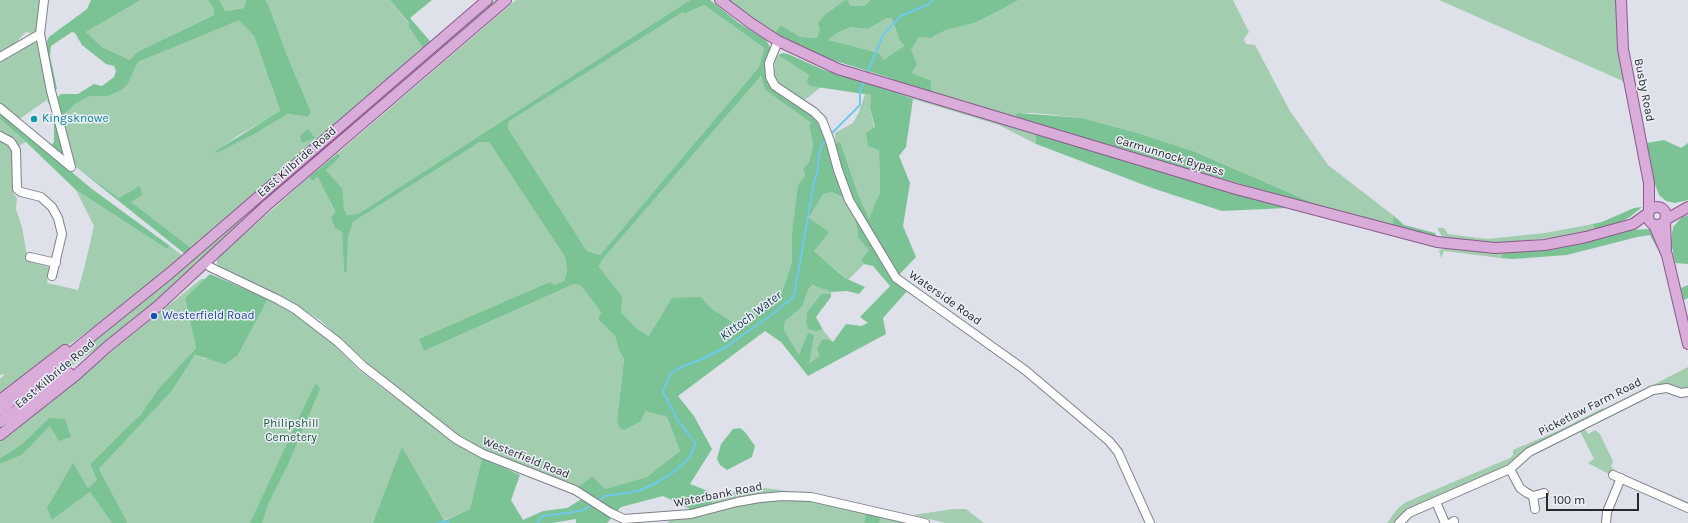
<!DOCTYPE html>
<style>
body{margin:0}
#map{position:relative;width:1688px;height:523px;overflow:hidden;background:#dee1ea;font-family:Karla,sans-serif}
canvas{display:block}
.scale{position:absolute;left:1546px;top:493px;width:93px;height:18px;box-sizing:border-box;border:2px solid #28292c;border-top:0;padding-left:5px;font-size:12px;line-height:14px;white-space:nowrap;color:#28292c;-webkit-text-stroke:3px #ebeff7;paint-order:stroke}
</style>
<div id="map">
<canvas width="1688" height="523"></canvas>
<div class="scale">100 m</div>
</div>
<script>
const ctx = document.querySelector('canvas').getContext('2d');
ctx.lineJoin = 'round';
function fillPath(path, color) { ctx.fillStyle = color; ctx.fill(path, 'evenodd'); }
const shape = rows => new Path2D(rows.map(r => 'M' + r).join(''));
function strokePath(path, color, width, dash) { ctx.strokeStyle = color; ctx.lineWidth = width; ctx.lineCap = dash ? 'butt' : 'round'; ctx.setLineDash(dash || []); ctx.stroke(path); }
function label(font, color, halo, rows, align = 'center') {
  ctx.font = font + ' Karla,sans-serif'; ctx.lineWidth = 3; ctx.setLineDash([]); ctx.textBaseline = 'middle'; ctx.strokeStyle = halo; ctx.fillStyle = color; for (const [text, x, y, turn = 0] of rows) {
    ctx.save(); ctx.translate(x, y); ctx.rotate((+turn || 0) * Math.PI / 180); ctx.textAlign = isNaN(turn) ? turn : align; if (halo) ctx.strokeText(text, 0, 0); ctx.fillText(text, 0, 0); ctx.restore();
  }
}
fillPath(shape([
 [0,0,41,0,37,31,35,34,26,32,11,48,0,53],
 [141,0,208,0,214,9,214,15,137,52,130,60,102,47,86,32],
 [219,0,246,0,244,8,224,11],
 [265,0,390,0,409,24,408,26,424,49,191,248,130,202,119,198,75,166,60,116,65,114,75,104,90,96,108,96,128,84,138,62,239,19,254,36,280,112,239,135,215,152,217,153,251,136,288,114,308,117,311,112,287,55,268,4],
 [495,0,500,0,131,324,0,417,0,415,62,364,159,289,319,150],
 [516,0,690,0,358,214,347,215,344,209,341,194,326,170,340,157,338,153],
 [728,0,845,0,827,13,817,38,801,37,780,25,775,33,753,19],
 [847,0,870,0,864,6,851,6],
 [1019,0,1233,0,1249,32,1244,39,1246,44,1255,45,1290,111,1328,165,1394,216,1392,225,1311,202,1193,151,1134,132,1082,118,1034,113,1018,113,1014,117,931,92,931,88,911,73,911,50,919,36,931,38,948,29,956,28,977,22],
 [1439,0,1617,0,1617,22,1625,82],
 [704,5,764,48,759,67,600,255,587,251,508,128,508,122,683,12,686,14],
 [887,18,892,18,899,39,904,46,884,61,879,53,829,40,835,34,851,27,868,29],
 [39,41,51,97,18,120,0,105,0,59,34,42],
 [778,55,809,75,814,87,821,87,805,100,782,85,776,79,774,70,775,62],
 [761,76,765,90,813,123,809,125,813,145,809,162,803,168,805,176,792,233,792,262,781,295,750,321,735,325,712,309,701,297,649,336,637,329,621,312,599,267,602,260],
 [881,87,1035,133,1036,144,999,125,913,99],
 [865,94,871,95,870,108,879,150,880,192,869,220,858,194,840,141,835,144,835,133,853,123,859,112],
 [0,119,26,142,12,149,13,193,17,198,16,209,22,227,28,261,49,267,47,283,78,290,85,265,94,226,76,190,167,249,170,246,183,256,146,289,0,395,0,379,5,374,0,375],
 [480,142,489,142,565,257,567,271,564,281,419,339,424,351,574,284,581,286,601,312,598,319,615,336,619,351,624,359,617,421,645,411,667,417,680,451,648,477,605,489,592,476,578,488,493,457,463,439,410,399,379,374,320,320,283,297,222,270,217,264,217,260,220,256,309,177,312,181,318,176,335,213,331,218,335,228,342,232,344,271,347,271,348,238,353,222],
 [832,192,842,197,855,219,858,232,858,238,869,250,861,260,864,264,848,280,814,251,821,228,809,219,823,193],
 [1593,224,1595,230,1578,235,1503,243,1443,238,1437,228,1444,228,1448,234,1487,239,1545,233],
 [1445,248,1483,251,1503,252,1501,258,1444,251,1441,258,1439,250],
 [201,279,205,279,185,298,196,348,159,388,141,414,90,464,97,480,88,488,73,464,52,520,90,492,112,523,0,523,0,464,22,455,50,426,49,418,21,445,0,458,0,442],
 [814,285,831,292,831,294,821,294,807,312,806,322,816,331,823,330,833,342,817,349,821,356,808,363,799,355,784,330,785,321,802,307,809,288],
 [268,299,317,327,359,370,376,383,454,442,482,458,470,509,438,523,128,523,99,469,171,392,195,355,205,359,238,355],
 [1688,367,1688,387,1683,388,1672,385,1662,384,1651,386],
 [1603,408,1604,410,1560,432,1514,463,1396,523,1387,523,1398,508,1406,502,1510,458,1513,455,1513,450,1560,430],
 [1585,429,1588,434,1595,430,1600,434,1613,461,1611,467,1614,469,1611,475,1588,463,1594,459,1580,431],
 [755,487,774,489,803,494,713,505,712,501,739,490],
 [804,499,866,513,864,523,667,523,670,520,760,501],
 [953,509,966,509,984,523,946,523,913,515],
 [881,518,905,523,879,523]
]), '#a2cdaf');
fillPath(shape([
 [91,0,141,0,86,32,102,47,130,60,137,52,214,15,214,9,208,0,219,0,225,11,244,8,246,0,265,0,268,4,287,55,311,112,308,117,288,114,251,136,217,153,214,152,280,111,254,36,239,20,138,62,128,84,121,90,108,96,90,96,75,104,65,114,60,116,55,99,61,94,78,94,94,84,102,86,114,77,116,71,114,66,106,64,82,45,75,33,72,32,51,46,50,56,57,89,54,90,45,45,49,37,87,9],
 [390,0,432,0,410,18,430,41,424,49,408,26,409,23],
 [690,0,710,0,739,23,766,40,771,49,766,61,765,71,768,82,772,88,781,96,809,114,818,123,829,148,840,141,858,194,869,219,880,192,879,150,868,146,866,133,875,127,870,108,871,95,810,86,807,82,809,75,778,55,783,53,788,54,824,70,881,87,913,99,906,147,899,156,910,183,903,226,916,257,896,278,909,289,883,318,886,334,808,376,781,342,765,331,678,396,694,416,712,449,690,484,708,491,713,505,694,511,663,496,621,507,607,523,576,523,576,519,552,523,373,523,402,447,444,521,470,509,482,458,520,475,511,500,523,520,543,511,567,508,585,497,575,490,592,476,605,489,647,477,680,451,667,417,645,411,641,421,624,430,620,428,617,421,624,359,619,351,615,336,598,319,601,312,581,286,574,284,424,351,419,339,550,282,554,285,564,281,567,271,565,257,489,142,480,142,353,222,348,238,347,271,344,272,342,232,335,228,331,218,335,212,318,177,312,181,309,177,338,153,340,157,326,170,342,189,344,209,347,215,358,214],
 [704,5,764,48,759,67,600,255,587,251,508,128,508,122,683,12,685,14],
 [761,76,765,90,812,123,809,125,813,145,809,162,803,168,805,176,798,185,792,233,792,262,781,295,750,321,735,324,712,309,701,297,672,298,649,336,637,329,621,312,622,297,599,267,602,260],
 [832,192,842,197,855,219,858,232,858,238,869,250,861,260,864,264,873,266,890,286,860,317,868,323,861,326,846,324,833,342,827,339,822,340,817,349,820,356,809,363,814,335,808,333,799,355,784,330,785,321,802,307,809,288,813,285,831,292,847,291,859,294,865,287,845,278,814,251,829,232,809,218,823,194],
 [845,0,847,0,851,6,864,6,870,0,1019,0,977,22,956,28,948,29,931,38,919,37,911,50,917,64,911,73,931,81,931,92,906,85,887,77,826,58,775,33,780,25,801,37,817,38,820,29,818,23,827,13],
 [887,18,892,18,899,39,904,46,884,60,879,53,829,40,835,34,851,27,868,29],
 [51,97,63,154,63,156,50,146,54,142,54,125,51,107,47,101],
 [0,112,92,189,170,246,167,249,76,190,26,142,0,119],
 [1018,113,1082,118,1134,132,1193,151,1311,202,1392,225,1394,216,1404,225,1435,233,1436,235,1435,237,1395,229,1138,154,1014,117],
 [308,129,315,138,302,143,300,136],
 [1035,133,1194,181,1287,208,1222,211,1152,188,1036,144],
 [1664,140,1681,148,1688,143,1688,200,1675,203,1666,201,1659,195,1653,179,1647,143],
 [75,166,119,198,140,186,142,195,131,202,191,248,185,254],
 [1642,207,1630,217,1619,223,1595,230,1593,224,1602,222,1634,208],
 [1688,215,1688,264,1675,263,1671,241,1673,227,1682,217],
 [1650,229,1664,261,1650,235,1637,237,1567,255,1513,259,1501,258,1503,252,1551,248,1581,244,1630,230],
 [210,274,268,299,238,355,225,364,195,355,171,392,99,469,128,523,112,523,90,492,52,520,47,508,73,463,88,488,97,480,90,464,141,414,159,388,196,348,185,298],
 [1688,285,1688,298,1684,300,1681,288],
 [821,294,831,294,831,297,816,317,823,330,816,331,808,329,806,322,807,312],
 [317,384,320,389,289,462,269,502,262,523,250,523,314,386],
 [49,418,65,419,71,437,59,441,50,426,22,455,0,464,0,458,21,445],
 [740,428,745,432,755,446,752,457,727,470,720,465,717,459,721,444,733,429],
 [866,513,881,518,879,523,864,523]
]), '#7bc394');
strokePath(shape([
 [867,74,883,35,901,16,927,5,933,0],
 [830,135,860,105,860,91,865,79],
 [598,501,605,496,639,491,658,482,675,471,689,458,696,444,677,419,663,392,670,374,681,367,702,359,726,347,778,310,794,296,814,182,818,169,819,154,822,145,827,139],
 [438,523,444,521,449,523],
 [537,523,543,516,567,513,584,510,592,504]
]), '#6fc9ec', 2);
const minor = shape([
 [44,0,40,34,51,91,71,167],
 [778,41,769,63,770,77,775,86,814,112,822,120,830,141,838,170,849,200,896,278,1025,370,1109,441,1118,452,1150,523],
 [0,57,40,34],
 [0,108,71,167],
 [0,136,11,142,16,150,17,189,21,192,41,197,52,207,58,218,62,234,52,276],
 [30,257,56,263],
 [205,262,210,267,277,299,295,309,338,342,363,366,390,387,456,439,483,454,575,490,611,513,624,519,691,514,737,502,760,498,783,496,811,497,925,523],
 [1510,469,1520,488,1527,493,1533,496,1544,493],
 [1613,475,1688,508],
 [1533,496,1535,509],
 [1436,502,1445,523],
 [1399,523,1409,513,1510,469,1529,452,1653,390,1667,388,1681,393,1688,392],
 [1451,523,1454,521],
 [1606,523,1607,512,1621,478]
]);
const major = shape([
 [720,0,752,24,778,41,838,69,1236,189,1437,242,1495,248,1545,245,1586,237,1633,224,1647,214],
 [1621,0,1623,49,1649,183,1649,211],
 '1648 216a9 9 0 1 1 18 0a9 9 0 1 1-18 0Z',
 [1665,220,1688,207],
 [1665,221,1666,249],
 [1654,225,1667,255,1688,344],
 [0,400,65,350],
 [0,410,170,273,487,0],
 [0,422,69,373],
 [0,435,76,375,107,347,158,306,267,205,506,0]
]);
strokePath(minor, '#7d8088', 10);
strokePath(major, '#8b5a8c', 12);
strokePath(minor, '#fff', 8);
strokePath(major, '#d9acd9', 10);
for (const [x, y, r, color] of [
 [34,119,4,"#0f9aa8"],
 [154,316,4,"#1a4fb4"]
]) { const dot = new Path2D(); dot.arc(x, y, r, 0, 2 * Math.PI); ctx.fillStyle = color; ctx.fill(dot); strokePath(dot, '#ebeff7', 1.5); }
label('12px', '#28292c', '#ebeff7', [
 ["Busby Road",1644,90,79],
 ["Carmunnock Bypass",1170,156,17],
 ["East Kilbride Road",297,162,-41],
 ["Waterside Road",945,298,35],
 ["East Kilbride Road",55,374,-40],
 ["Picketlaw Farm Road",1590,407,-27],
 ["Westerfield Road",526,458,22],
 ["Waterbank Road",718,495,-11]
]);
label('12px', '#0d838f', '#ebeff7', [
 ["Kingsknowe",42,119]
], 'left');
label('12px', '#164399', '#ebeff7', [
 ["Westerfield Road",162,316]
], 'left');
label('12px', '#205536', '#ebeff7', [
 ["Philipshill",291,424],
 ["Cemetery",291,438]
]);
label('italic 13px', '#123b4a', '#ebeff7', [
 ["Kittoch Water",751,316,-37]
]);
</script>
